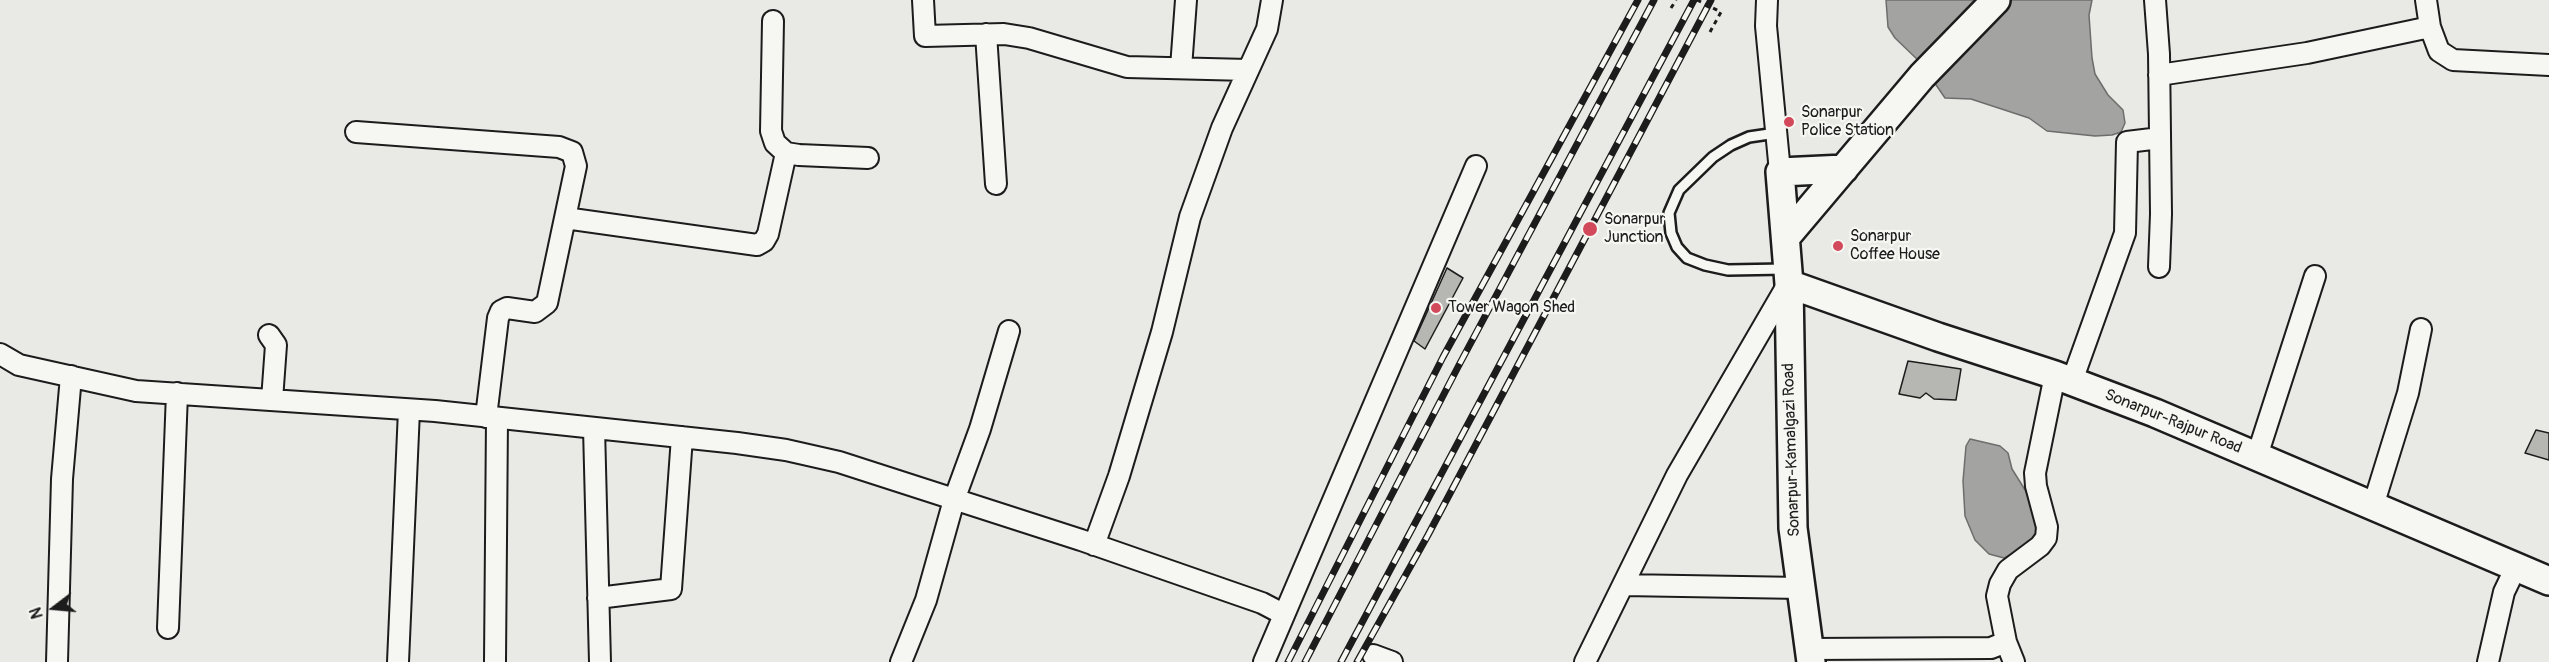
<!DOCTYPE html>
<style>
body{margin:0}
#map{position:relative;width:2549px;height:662px;overflow:hidden;background:#e9e9e5;font-family:Pangolin,sans-serif}
canvas{display:block}
.north{position:absolute;left:24px;top:578px;width:60px;height:60px;-webkit-text-stroke:4px #f6f6f2;paint-order:stroke;rotate:254deg;font-size:16px;font-weight:700;line-height:24px;text-align:center;color:#1c1c1c}
.north::after{content:'';display:block;margin:auto;width:21px;height:27px;background:#1c1c1c;clip-path:polygon(50% 0,100% 100%,50% 72%,0 100%)}
</style>
<div id="map">
<canvas width="2549" height="662"></canvas>
<div class="north">N</div>
</div>
<script>
const ctx = document.querySelector('canvas').getContext('2d');
ctx.lineJoin = 'round';
function fillPath(path, color) { ctx.fillStyle = color; ctx.fill(path, 'evenodd'); }
const shape = rows => new Path2D(rows.map(r => 'M' + r).join(''));
function strokePath(path, color, width, dash) { ctx.strokeStyle = color; ctx.lineWidth = width; ctx.lineCap = dash ? 'butt' : 'round'; ctx.setLineDash(dash || []); ctx.stroke(path); }
function label(font, color, halo, rows, align = 'center') {
  ctx.font = font + ' Pangolin,sans-serif'; ctx.lineWidth = 4.5; ctx.setLineDash([]); ctx.textBaseline = 'middle'; ctx.strokeStyle = halo; ctx.fillStyle = color; for (const [text, x, y, turn = 0] of rows) {
    ctx.save(); ctx.translate(x, y); ctx.rotate((+turn || 0) * Math.PI / 180); ctx.textAlign = isNaN(turn) ? turn : align; if (halo) ctx.strokeText(text, 0, 0); ctx.fillText(text, 0, 0); ctx.restore();
  }
}
const water = shape([
 [1886,0,2092,0,2089,15,2092,58,2095,74,2108,95,2123,110,2125,123,2121,132,2112,135,2095,136,2047,131,2029,118,1971,99,1945,98,1921,63,1895,38,1888,27,1886,0],
 [1970,439,2000,446,2008,453,2012,469,2032,501,2036,524,2041,532,2016,552,2004,558,1989,554,1975,540,1965,516,1963,481,1966,446,1970,439]
]);
fillPath(water, '#a3a3a1');
strokePath(water, '#6d6d6c', 1.5);
const building = shape([
 [1447,268,1463,278,1425,349,1414,341,1447,268],
 [1908,361,1961,369,1956,400,1934,399,1926,393,1920,398,1899,394,1908,361],
 [2536,430,2549,433,2549,460,2525,453,2536,430]
]);
fillPath(building, '#b6b6b3');
strokePath(building, '#1c1c1c', 1.5);
const service = shape([
 [1776,133,1749,137,1731,145,1713,157,1679,190,1669,213,1671,233,1677,247,1687,258,1705,265,1728,270,1785,269]
]);
const minor = shape([
 [923,0,925,36,1004,34,1029,38,1127,67,1248,70],
 [1767,0,1766,26,1780,172],
 [2155,0,2159,54,2161,214,2159,267],
 [773,21,771,131,775,143,786,153,799,155,868,158],
 [2430,27,2439,51,2453,60,2549,65],
 [986,34,996,184],
 [1181,68,1186,0],
 [2159,75,2307,53,2430,27,2426,0],
 [356,132,559,147,572,152,576,166,547,303,535,312,507,308,501,311,498,318,486,417],
 [565,218,757,245,764,241,768,234,786,153],
 [269,335,276,345,272,400],
 [0,354,19,365,136,391,435,411,737,443,786,450,839,462,1081,540,1262,603,1283,614],
 [2072,381,2125,233,2127,142,2160,138],
 [594,428,600,662],
 [2257,456,2315,276],
 [2373,506,2408,393,2421,329],
 [1094,545,1119,476,1162,332,1190,217,1222,128,1267,29,1272,0],
 [1623,585,1801,588],
 [598,598,671,589,682,437],
 [168,628,177,393],
 [1809,649,1991,648,2006,642],
 [1373,655,1392,662],
 [57,662,62,479,71,376],
 [398,662,409,410],
 [495,662,497,418],
 [901,662,926,600,954,500,980,429,1009,331],
 [1264,662,1476,166],
 [1585,662,1677,475,1788,284],
 [2014,662,2006,642,1997,596,2000,584,2008,570,2040,546,2046,538,2047,527,2036,486,2035,473,2055,375],
 [2488,662,2504,592,2516,567]
]);
const secondary = shape([
 [1786,237,1922,76,1996,0],
 [1789,284,1938,337,2055,375,2155,413,2549,581],
 [1811,662,1793,528,1789,284,1780,172,1844,169]
]);
strokePath(service, '#1c1c1c', 14);
strokePath(minor, '#1c1c1c', 24);
strokePath(secondary, '#1c1c1c', 32);
strokePath(shape([
 [1671,8,1676,0],
 [1710,32,1721,12]
]), '#1c1c1c', 3, [4.5, 4.5]);
strokePath(service, '#f6f6f2', 9);
strokePath(minor, '#f6f6f2', 20);
strokePath(secondary, '#f6f6f2', 27);
const rail = shape([
 [1288,662,1443,357,1638,0],
 [1305,662,1459,365,1654,0],
 [1341,662,1694,0],
 [1357,662,1428,535,1711,0]
]);
strokePath(rail, '#1c1c1c', 7);
strokePath(rail, '#f6f6f2', 4.5, [14]);
strokePath(shape([
 [1697,0,1721,12]
]), '#1c1c1c', 3, [4.5, 4.5]);
for (const [x, y, r, color] of [
 [1789,122,6,"#d1495b"],
 [1590,229,8,"#d1495b"],
 [1838,246,6,"#d1495b"],
 [1436,308,6,"#d1495b"]
]) { const dot = new Path2D(); dot.arc(x, y, r, 0, 2 * Math.PI); ctx.fillStyle = color; ctx.fill(dot); strokePath(dot, '#f6f6f2', 2); }
label('16px', '#1c1c1c', '#f6f6f2', [
 ["Sonarpur",1801,113],
 ["Police Station",1801,131],
 ["Sonarpur",1604,220],
 ["Junction",1604,238],
 ["Sonarpur",1850,237],
 ["Coffee House",1850,255],
 ["Tower Wagon Shed",1448,308]
], 'left');
label('16px', '#1c1c1c', '#f6f6f2', [
 ["Sonarpur-Rajpur Road",2173,422,22],
 ["Sonarpur-Kamalgazi Road",1792,450,-92]
]);
</script>
